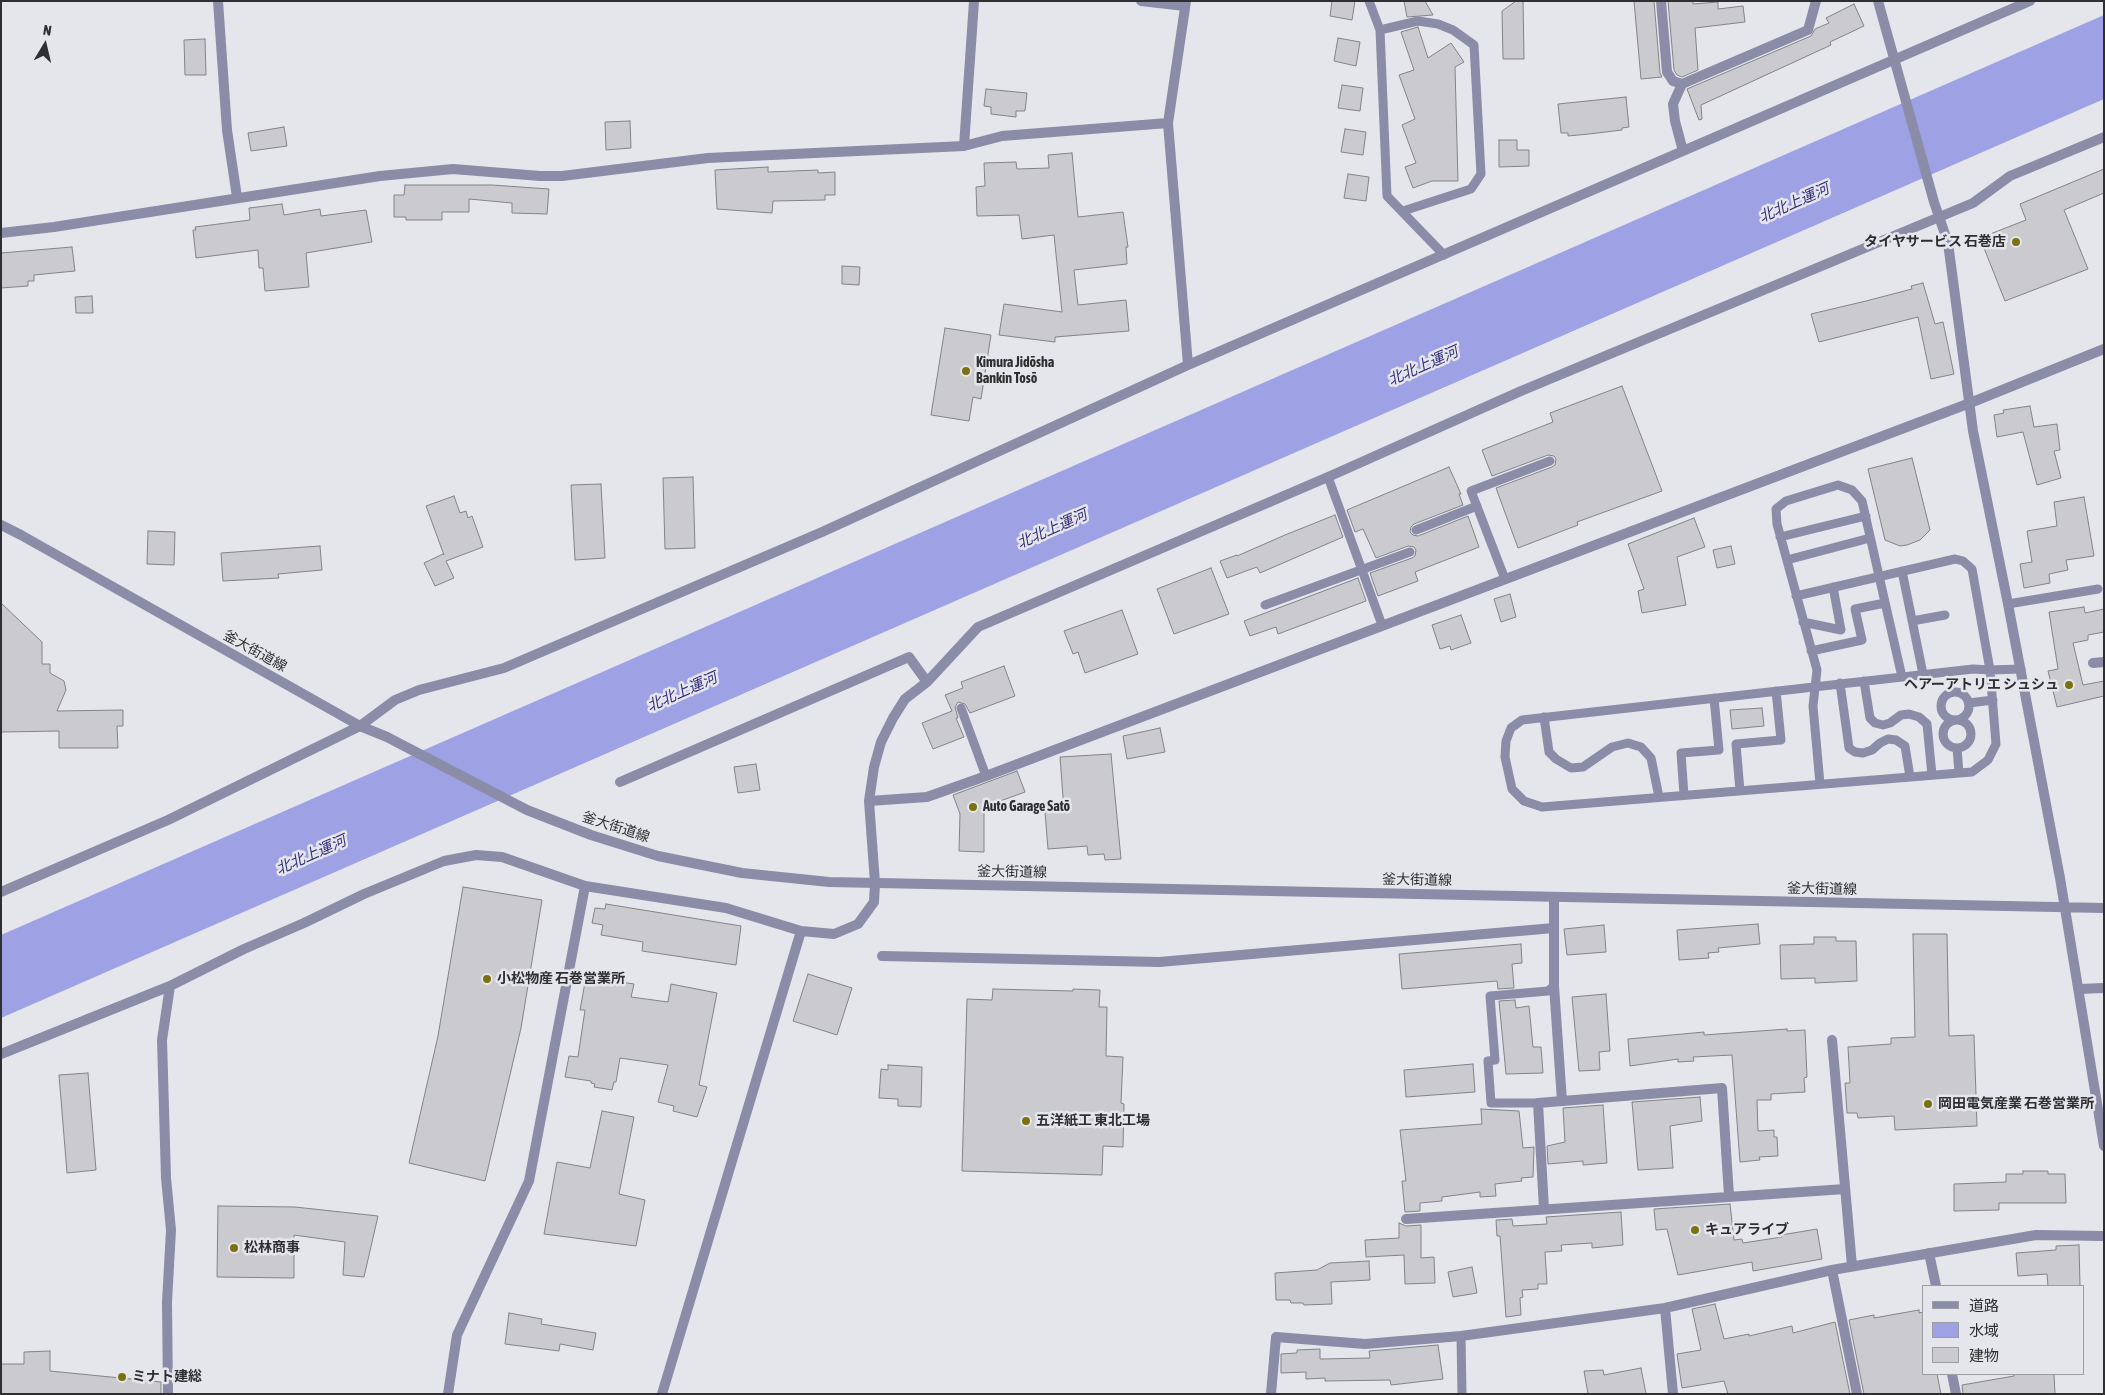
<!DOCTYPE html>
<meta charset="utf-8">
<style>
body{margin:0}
#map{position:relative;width:2105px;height:1395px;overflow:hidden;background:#e5e6eb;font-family:"Asap Condensed","Noto Sans JP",sans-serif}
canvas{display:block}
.frame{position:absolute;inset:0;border:2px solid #2f2f31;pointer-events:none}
.legend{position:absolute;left:1922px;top:1285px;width:162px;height:90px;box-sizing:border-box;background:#e5e6eb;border:1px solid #9c9da1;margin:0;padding:6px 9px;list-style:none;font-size:15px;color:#2f2f31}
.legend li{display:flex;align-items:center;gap:10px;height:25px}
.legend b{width:25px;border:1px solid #9c9da1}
.north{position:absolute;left:20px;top:20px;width:50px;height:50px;-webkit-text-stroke:4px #e5e6eb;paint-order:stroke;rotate:9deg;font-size:14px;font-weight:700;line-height:20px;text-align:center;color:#2f2f31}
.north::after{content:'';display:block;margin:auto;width:18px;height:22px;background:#2f2f31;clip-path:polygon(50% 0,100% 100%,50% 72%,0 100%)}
</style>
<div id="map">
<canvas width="2105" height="1395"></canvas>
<div class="frame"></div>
<ul class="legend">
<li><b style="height:6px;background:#8a8ca8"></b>道路</li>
<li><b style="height:14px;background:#9ea1e3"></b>水域</li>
<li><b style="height:14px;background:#cacacf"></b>建物</li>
</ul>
<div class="north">N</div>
</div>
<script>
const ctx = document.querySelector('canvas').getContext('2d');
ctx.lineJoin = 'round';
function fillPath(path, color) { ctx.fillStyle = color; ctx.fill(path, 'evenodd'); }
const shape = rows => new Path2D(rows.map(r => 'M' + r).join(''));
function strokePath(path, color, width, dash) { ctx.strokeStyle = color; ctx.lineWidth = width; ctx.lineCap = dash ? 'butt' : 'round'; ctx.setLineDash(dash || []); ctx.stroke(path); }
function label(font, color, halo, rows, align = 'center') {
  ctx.font = font + ' "Asap Condensed","Noto Sans JP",sans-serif'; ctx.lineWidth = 5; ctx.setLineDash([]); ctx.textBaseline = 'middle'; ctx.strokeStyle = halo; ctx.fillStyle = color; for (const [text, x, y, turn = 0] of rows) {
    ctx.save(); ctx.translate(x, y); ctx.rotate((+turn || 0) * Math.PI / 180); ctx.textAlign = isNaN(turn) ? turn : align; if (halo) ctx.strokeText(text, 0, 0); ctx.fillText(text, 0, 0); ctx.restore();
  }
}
fillPath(shape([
 [2104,15,2104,99,1,1018,1,935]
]), '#9ea1e3');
const building = shape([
 [1332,1,1355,1,1352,20,1330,16,1332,1],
 [1404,1,1425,1,1433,15,1407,17,1404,1],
 [1516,1,1523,1,1524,59,1503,59,1502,11,1516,1],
 [1634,1,1654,1,1660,73,1662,77,1641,79,1634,1],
 [1668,1,1693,1,1693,4,1718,2,1718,9,1743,6,1745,22,1695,28,1698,70,1682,77,1677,75,1674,70,1668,1],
 [1854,4,1864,26,1830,42,1831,45,1701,105,1702,119,1699,120,1687,89,1811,36,1815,29,1829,23,1826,18,1854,4],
 [1418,27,1428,58,1451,43,1464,62,1455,67,1458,181,1432,181,1413,188,1405,167,1416,163,1402,125,1415,119,1399,75,1414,70,1401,32,1418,27],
 [1338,38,1360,42,1356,66,1334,61,1338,38],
 [205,39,206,75,185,75,184,40,205,39],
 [1342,85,1363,88,1360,111,1338,108,1342,85],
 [986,89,1027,93,1025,111,1016,111,1016,117,991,114,991,107,984,106,986,89],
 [1626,97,1629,127,1622,128,1622,130,1589,134,1568,136,1568,133,1561,133,1558,104,1626,97],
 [630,121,631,148,606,150,605,122,630,121],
 [284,127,287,146,251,151,248,133,284,127],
 [1345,129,1366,132,1363,155,1341,152,1345,129],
 [1499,140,1517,140,1517,150,1529,150,1529,166,1499,167,1499,140],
 [1072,153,1078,217,1123,212,1128,247,1126,247,1127,264,1074,270,1078,305,1126,300,1129,331,1055,337,1055,342,999,335,1004,304,1062,312,1054,235,1022,239,1019,215,977,216,976,187,985,186,984,163,1016,162,1017,169,1049,168,1048,155,1072,153],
 [768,167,768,172,818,170,818,173,835,172,835,195,825,195,825,200,773,201,772,213,717,209,715,170,768,167],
 [2104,169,2104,193,2064,210,2088,269,2005,301,1980,238,2026,220,2020,204,2104,169],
 [1348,174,1369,177,1366,201,1344,198,1348,174],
 [405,185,492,185,549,189,547,214,512,213,512,203,469,199,469,212,442,212,442,220,406,220,406,217,394,217,394,195,404,195,405,185],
 [282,204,284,215,320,209,321,216,366,210,372,242,306,253,309,287,265,291,263,268,259,268,258,250,196,258,193,230,196,230,195,227,250,220,249,208,282,204],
 [72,247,75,271,34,275,34,281,28,281,28,286,1,288,1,253,72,247],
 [842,266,860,267,859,285,842,284,842,266],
 [1923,283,1935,324,1943,322,1954,374,1931,379,1918,317,1819,342,1811,314,1866,301,1912,289,1911,286,1923,283],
 [92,296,93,313,76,313,75,297,92,296],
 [945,328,991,335,981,399,973,397,969,421,931,415,945,328],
 [1622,386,1662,491,1577,522,1578,525,1518,548,1496,488,1552,467,1555,465,1556,459,1554,456,1548,455,1492,476,1482,450,1553,422,1550,413,1622,386],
 [2030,406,2034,427,2057,424,2060,450,2054,451,2061,478,2037,485,2023,432,1997,437,1994,415,2004,413,2003,410,2030,406],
 [1912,458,1930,530,1920,540,1907,545,1900,546,1885,540,1868,469,1912,458],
 [1449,467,1461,494,1459,494,1463,505,1414,524,1411,527,1410,532,1413,535,1418,536,1468,516,1479,547,1415,572,1418,581,1378,596,1370,573,1412,558,1415,556,1416,550,1414,547,1408,546,1376,558,1363,529,1355,532,1347,510,1449,467],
 [693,477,695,548,665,549,663,478,693,477],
 [601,484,605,558,575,560,571,485,601,484],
 [454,496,460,513,466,511,468,518,472,516,483,547,446,561,454,578,435,586,424,563,443,554,444,555,426,506,454,496],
 [2084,497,2094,556,2066,560,2068,570,2049,574,2050,583,2024,588,2020,564,2032,562,2027,531,2057,526,2054,502,2084,497],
 [1335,515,1343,537,1260,573,1257,567,1227,578,1220,561,1237,555,1237,556,1285,535,1335,515],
 [1694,518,1705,547,1677,557,1686,605,1642,613,1638,591,1644,589,1628,544,1694,518],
 [148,531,175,532,174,565,147,564,148,531],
 [320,546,322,570,278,574,279,578,223,581,221,553,320,546],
 [1731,546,1735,564,1717,568,1713,550,1731,546],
 [1211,568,1229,614,1174,634,1157,589,1211,568],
 [1358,578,1366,601,1278,634,1276,627,1250,636,1244,621,1358,578],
 [1510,594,1516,617,1501,622,1494,599,1510,594],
 [1,603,42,642,42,664,50,664,50,673,64,681,66,690,57,711,123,710,123,726,117,726,118,748,59,748,59,731,1,732,1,603],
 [2084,607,2085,613,2104,609,2104,632,2088,635,2088,640,2073,643,2083,685,2104,681,2104,696,2057,707,2048,671,2058,669,2049,612,2084,607],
 [1122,610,1138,654,1085,673,1078,652,1073,654,1064,631,1122,610],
 [1461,615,1471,643,1451,650,1450,646,1440,649,1432,625,1461,615],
 [1004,666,1015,696,970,713,965,704,958,702,955,707,958,718,956,718,964,737,933,749,922,723,952,711,945,695,963,688,961,682,1004,666],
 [1762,708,1764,726,1732,729,1730,710,1762,708],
 [1160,728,1165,752,1127,759,1123,736,1160,728],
 [1111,754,1121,859,1105,860,1104,854,1088,855,1087,846,1048,849,1045,812,1064,810,1060,757,1111,754],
 [756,764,760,790,738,793,734,767,756,764],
 [1017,771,1025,792,984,807,984,852,959,851,960,814,953,795,1017,771],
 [463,887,542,900,521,1028,485,1181,409,1163,438,1036,463,887],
 [606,904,741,926,736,965,642,951,643,942,601,935,603,925,592,923,595,908,605,909,606,904],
 [1758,924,1760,944,1718,948,1719,952,1708,953,1709,958,1679,960,1677,930,1758,924],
 [1604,925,1606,952,1567,955,1564,929,1604,925],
 [1913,934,1947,934,1949,1036,1974,1035,1977,1126,1895,1130,1894,1116,1858,1118,1857,1113,1847,1113,1845,1083,1850,1083,1848,1047,1891,1044,1891,1038,1915,1037,1913,934],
 [1814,937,1836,937,1836,941,1856,941,1857,981,1815,983,1815,978,1781,979,1780,945,1814,944,1814,937],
 [1521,944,1522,963,1512,964,1514,988,1498,989,1497,981,1402,989,1399,954,1521,944],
 [808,974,852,988,837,1035,793,1021,808,974],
 [586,977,634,984,631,997,668,1002,671,984,717,993,699,1085,707,1087,697,1117,673,1111,674,1106,658,1102,668,1065,620,1058,616,1082,614,1082,612,1090,594,1087,595,1084,591,1083,591,1081,565,1077,569,1056,578,1057,585,1010,580,1010,586,977],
 [993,989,1073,991,1073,989,1100,990,1099,1007,1107,1007,1106,1056,1123,1057,1121,1103,1124,1104,1123,1147,1103,1146,1102,1175,962,1171,967,999,992,1000,993,989],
 [1606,994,1610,1051,1599,1052,1600,1070,1579,1071,1572,997,1606,994],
 [1515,1000,1516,1008,1529,1006,1533,1047,1541,1047,1543,1073,1506,1074,1499,1001,1515,1000],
 [1787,1029,1787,1031,1805,1030,1807,1077,1804,1078,1805,1092,1771,1094,1771,1100,1757,1100,1758,1131,1774,1130,1774,1137,1777,1137,1778,1156,1759,1157,1760,1160,1740,1162,1732,1055,1693,1057,1694,1061,1678,1062,1678,1059,1630,1066,1628,1039,1704,1032,1704,1035,1787,1029],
 [1473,1064,1475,1092,1406,1097,1404,1070,1473,1064],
 [888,1065,922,1067,921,1107,898,1106,898,1099,879,1098,881,1069,888,1070,888,1065],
 [88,1073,96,1170,67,1173,59,1075,88,1073],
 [1700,1097,1702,1121,1670,1126,1673,1168,1638,1170,1632,1102,1700,1097],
 [1603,1105,1607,1163,1583,1165,1583,1161,1548,1164,1547,1146,1565,1142,1563,1108,1603,1105],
 [1481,1109,1519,1111,1523,1148,1534,1147,1533,1177,1521,1178,1522,1181,1495,1184,1496,1196,1480,1197,1480,1192,1442,1197,1442,1201,1420,1203,1420,1211,1405,1212,1402,1181,1406,1181,1400,1130,1482,1124,1481,1109],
 [602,1111,634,1117,619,1194,645,1200,636,1246,544,1234,557,1162,590,1168,602,1111],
 [2023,1171,2048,1171,2048,1174,2065,1174,2066,1203,1999,1203,1999,1210,1954,1211,1954,1184,2006,1182,2006,1174,2023,1174,2023,1171],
 [1730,1204,1734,1240,1742,1239,1743,1243,1782,1237,1781,1235,1817,1229,1822,1259,1753,1271,1752,1262,1678,1275,1667,1229,1656,1230,1654,1209,1730,1204],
 [218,1206,295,1207,378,1216,364,1277,343,1275,345,1242,294,1235,294,1278,217,1277,218,1206],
 [1621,1212,1623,1245,1592,1248,1592,1243,1561,1245,1562,1251,1545,1252,1547,1284,1538,1284,1538,1289,1522,1290,1523,1297,1520,1298,1521,1315,1506,1317,1500,1236,1497,1236,1496,1220,1512,1219,1513,1226,1547,1224,1546,1217,1621,1212],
 [1399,1223,1406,1226,1421,1225,1421,1258,1434,1257,1435,1283,1405,1284,1404,1255,1366,1257,1365,1240,1399,1238,1399,1223],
 [2079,1245,2080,1286,2048,1286,2047,1274,2018,1276,2016,1253,2056,1250,2056,1246,2079,1245],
 [1369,1261,1370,1280,1331,1282,1332,1304,1304,1305,1303,1303,1291,1303,1290,1300,1276,1300,1275,1273,1317,1270,1330,1263,1369,1261],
 [1472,1267,1477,1293,1453,1297,1448,1272,1472,1267],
 [1715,1304,1724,1339,1749,1334,1749,1336,1792,1326,1793,1333,1835,1322,1850,1394,1728,1394,1724,1381,1682,1388,1677,1354,1701,1350,1692,1309,1715,1304],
 [1919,1310,1919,1313,1924,1312,1924,1374,1937,1374,1941,1394,1864,1394,1849,1320,1874,1315,1874,1318,1919,1310],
 [509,1313,542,1319,541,1324,596,1333,593,1350,560,1344,559,1351,505,1344,509,1313],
 [1438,1345,1443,1379,1391,1385,1390,1380,1325,1381,1325,1378,1306,1379,1306,1372,1281,1373,1281,1354,1297,1353,1297,1350,1320,1349,1320,1359,1370,1358,1369,1351,1438,1345],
 [50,1351,50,1371,161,1382,161,1394,1,1394,1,1364,24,1364,24,1352,50,1351],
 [1641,1368,1646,1394,1588,1394,1584,1371,1603,1370,1604,1375,1641,1368],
 [2014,1374,2054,1374,2055,1394,1963,1394,1962,1385,2014,1376,2014,1374]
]);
fillPath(building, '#cacacf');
strokePath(building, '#828388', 1);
strokePath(shape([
 [1369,1,1380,30,1387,196,1444,255],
 [1380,30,1418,21,1438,24,1453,30,1474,45,1481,174,1471,189,1403,211],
 [1328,477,1382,625],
 [1416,530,1477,506],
 [1780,537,1866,516],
 [1787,560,1870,538],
 [1902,571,1923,674],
 [1505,579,1471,491,1550,461],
 [1796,596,1955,559,1963,561,1972,569,1990,670,2021,669],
 [2008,604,2098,589],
 [1265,605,1410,552],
 [1912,621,1945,615],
 [1803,622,1841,630,1833,587],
 [1811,651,1862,640,1855,609,1885,603],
 [1973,669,1990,670,1996,744,1988,760,1972,772,1542,807,1524,801,1512,789,1505,757,1506,741,1511,728,1522,720,1973,669],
 [1864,681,1870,718,1875,723,1883,725,1890,723,1901,715,1909,714,1919,717,1927,724,1932,775],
 [1840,683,1849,748,1855,752,1863,753,1872,750,1880,743,1888,739,1896,740,1905,746,1910,777],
 '1941 706a14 14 0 1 1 28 0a14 14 0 1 1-28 0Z',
 [1969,703,1993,700],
 [961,708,986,776],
 [1544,717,1549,752,1556,759,1571,768,1583,767,1612,747,1628,743,1641,747,1651,758,1659,797],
 '1943 734a14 14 0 1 1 28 0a14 14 0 1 1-28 0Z',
 [1957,748,1959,773],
 [1820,784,1813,706,1817,670,1777,524,1776,509,1786,501,1838,485,1852,490,1862,501,1902,677],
 [1740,791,1736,744,1781,740,1776,691],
 [1684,795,1681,753,1719,750,1714,698],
 [1538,1103,1491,1103,1488,1061,1495,1060,1490,996,1548,991,1554,986],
 [1461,1336,1462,1394]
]), '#8a8ca8', 9);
strokePath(shape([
 [218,1,227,130,237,197],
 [1141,1,1185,6],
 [1186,1,1168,123,1188,365],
 [1661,1,1667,72,1673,81,1682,84,1808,30,1816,1],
 [1682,84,1673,104,1675,121,1683,151],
 [964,146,974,1],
 [1,233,54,227,380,176,453,169,540,176,562,176,708,158,964,146,1002,136,1168,123],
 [2093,663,2104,662],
 [620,782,909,657,927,682,978,627,1328,477,1521,391,1973,203,2010,176,2104,137],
 [869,801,874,767,881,742,893,718,905,699,927,682],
 [1,892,168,820,360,726,395,700,419,690,504,668,822,532,1188,365,2030,1],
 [1554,897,1554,986,1562,1101],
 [882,956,1159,962,1554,928],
 [2079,989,2104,988],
 [1832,1040,1852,1266],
 [1,1054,170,986,244,949,304,923,364,894,444,861,476,855,502,857,585,886,726,908,801,931,834,934,858,924,874,902,875,883,869,801,927,797,986,776,1970,403],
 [1544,1209,1538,1103,1722,1088,1729,1196],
 [1406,1219,1845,1189],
 [1929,1253,1936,1286],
 [1832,1270,1857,1394],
 [1665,1308,1673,1394],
 [1952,1374,1956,1394],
 [168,1394,167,1302,171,1230,166,1178,162,1040,170,986],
 [448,1394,457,1335,529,1181,585,886],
 [662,1394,801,931],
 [1271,1394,1276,1337,1365,1344,1461,1336,1665,1308,1832,1270,2036,1235,2104,1236]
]), '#8a8ca8', 10);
strokePath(shape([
 [1878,1,1934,202,1948,243,1973,431,2008,604,2060,878,2104,1146],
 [1970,403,2104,349],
 [1,525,21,535,360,726,387,737,527,810,591,835,658,856,742,873,829,882,2104,908]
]), '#8a8ca8', 10);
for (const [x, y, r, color] of [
 [2016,242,5,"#7c7111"],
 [966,371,5,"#7c7111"],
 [2069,685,5,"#7c7111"],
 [973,807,5,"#7c7111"],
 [487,979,5,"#7c7111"],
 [1928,1104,5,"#7c7111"],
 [1026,1121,5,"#7c7111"],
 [1695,1230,5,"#7c7111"],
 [234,1248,5,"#7c7111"],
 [122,1377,5,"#7c7111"]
]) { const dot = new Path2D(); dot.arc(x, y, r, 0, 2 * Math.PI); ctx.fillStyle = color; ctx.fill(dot); strokePath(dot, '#e5e6eb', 2); }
label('bold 14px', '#2f2f31', '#e5e6eb', [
 ["タイヤサービス 石巻店",2006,242,"right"],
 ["Kimura Jidōsha",976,363],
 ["Bankin Tosō",976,379],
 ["ヘアーアトリエ シュシュ",2059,685,"right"],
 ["Auto Garage Satō",983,807],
 ["小松物産 石巻営業所",497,979],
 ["岡田電気産業 石巻営業所",1938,1104],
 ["五洋紙工 東北工場",1036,1121],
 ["キュアライブ",1705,1230],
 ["松林商事",244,1248],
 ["ミナト建総",132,1377]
], 'left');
label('14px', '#2f2f31', '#e5e6eb', [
 ["釜大街道線",255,651,29],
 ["釜大街道線",616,827,18],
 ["釜大街道線",1012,872,1],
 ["釜大街道線",1417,880,1],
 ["釜大街道線",1822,889,1]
]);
label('italic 15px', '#362f7c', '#e5e6eb', [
 ["北北上運河",1794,203,-24],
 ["北北上運河",1423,366,-24],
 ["北北上運河",1052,529,-24],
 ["北北上運河",682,692,-24],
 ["北北上運河",311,855,-24]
]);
</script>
